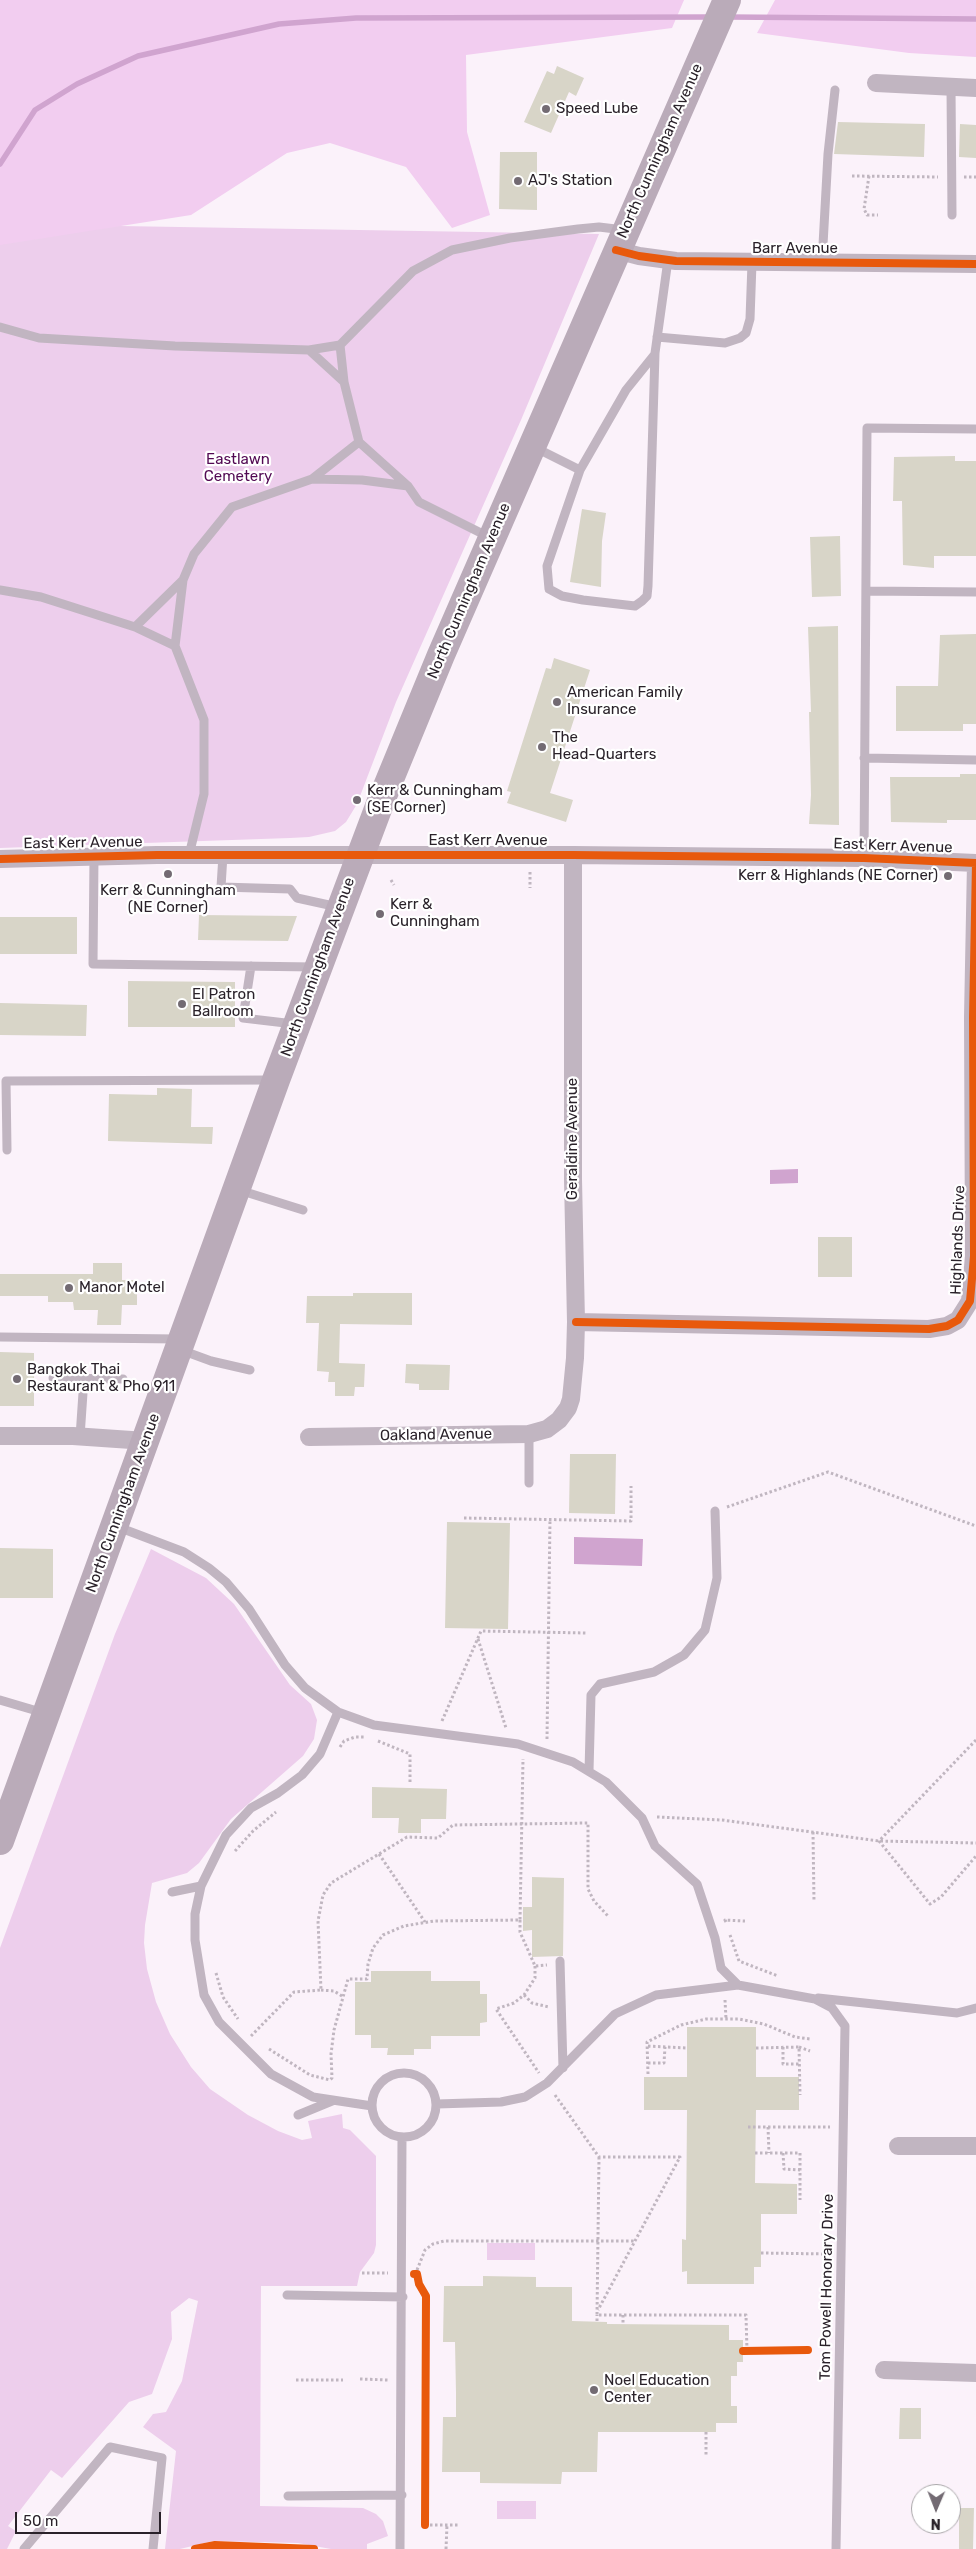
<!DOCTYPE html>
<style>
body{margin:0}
#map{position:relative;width:976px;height:2549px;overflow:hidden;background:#fbf2fa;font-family:Rubik,sans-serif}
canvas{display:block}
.north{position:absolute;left:911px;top:2484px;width:50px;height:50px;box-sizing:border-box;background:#fff;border:1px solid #aaa7aa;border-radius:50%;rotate:181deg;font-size:14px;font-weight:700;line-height:20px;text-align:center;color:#2a222a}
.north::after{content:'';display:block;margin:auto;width:18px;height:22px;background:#736b73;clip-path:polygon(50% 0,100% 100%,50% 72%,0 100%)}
.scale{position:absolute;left:15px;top:2512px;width:146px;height:22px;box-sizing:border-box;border:2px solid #2a222a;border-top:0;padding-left:6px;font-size:15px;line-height:18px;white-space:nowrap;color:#2a222a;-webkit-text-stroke:4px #fff;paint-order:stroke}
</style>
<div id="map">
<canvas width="976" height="2549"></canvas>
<div class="north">N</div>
<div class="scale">50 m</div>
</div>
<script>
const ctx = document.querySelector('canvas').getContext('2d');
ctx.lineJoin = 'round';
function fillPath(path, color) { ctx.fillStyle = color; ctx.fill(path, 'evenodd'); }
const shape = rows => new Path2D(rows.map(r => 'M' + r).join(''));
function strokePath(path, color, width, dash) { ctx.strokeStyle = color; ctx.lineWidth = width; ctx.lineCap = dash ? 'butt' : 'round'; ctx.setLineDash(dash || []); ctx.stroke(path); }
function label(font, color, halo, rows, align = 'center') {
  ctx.font = font + ' Rubik,sans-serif'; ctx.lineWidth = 4.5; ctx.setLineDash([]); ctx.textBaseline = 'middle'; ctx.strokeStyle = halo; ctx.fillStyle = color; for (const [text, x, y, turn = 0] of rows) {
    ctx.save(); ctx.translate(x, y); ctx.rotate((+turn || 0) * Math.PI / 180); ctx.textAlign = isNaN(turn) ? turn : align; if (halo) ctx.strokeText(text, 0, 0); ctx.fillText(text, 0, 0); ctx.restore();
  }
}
fillPath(shape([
 [0,224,599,234,521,420,396,702,357,804,346,822,335,831,309,837,290,838,0,848],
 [151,1549,206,1578,234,1604,290,1685,311,1704,317,1720,314,1739,303,1756,231,1819,199,1863,187,1873,152,1883,145,1925,144,1943,147,1969,156,2002,170,2034,191,2067,210,2089,248,2115,278,2131,302,2140,312,2138,308,2121,342,2114,343,2128,350,2130,376,2156,376,2245,374,2253,360,2272,357,2286,261,2286,260,2506,363,2508,376,2514,383,2521,388,2536,367,2544,367,2549,331,2549,298,2543,213,2541,180,2549,165,2549,176,2451,143,2427,153,2414,166,2412,182,2381,198,2301,189,2298,171,2312,172,2339,152,2394,129,2402,62,2478,51,2470,8,2526,16,2531,7,2549,0,2549,0,1948,115,1634],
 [487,2243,535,2243,535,2260,487,2260],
 [497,2501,536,2501,536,2519,497,2519]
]), '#edceec');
fillPath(shape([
 [0,0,684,0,672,28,466,55,467,132,490,215,452,228,406,167,330,143,287,153,191,215,0,245],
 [775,0,976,0,976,57,909,53,757,33]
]), '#f2cdf0');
fillPath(shape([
 [798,1169,798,1183,770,1184,770,1170],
 [574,1537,643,1539,642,1566,574,1564]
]), '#d0a4cf');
strokePath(shape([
 [728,17,976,19],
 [0,164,35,110,77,84,138,56,279,24,356,18,711,17]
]), '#d0a4cf', 5.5);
fillPath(shape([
 [557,66,584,78,576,96,569,92,551,133,524,122,547,71,554,74],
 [838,122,925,124,924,157,834,154],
 [960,124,976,125,976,158,959,157],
 [500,152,537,152,537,210,499,209],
 [955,456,955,461,976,461,976,556,934,556,934,568,903,565,902,501,893,501,894,457],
 [582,509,606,513,602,541,601,587,570,582],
 [840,536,841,596,812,597,810,537],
 [838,626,839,825,809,824,811,795,809,712,811,712,808,627],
 [976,634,976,724,963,724,963,731,896,731,896,686,938,686,940,635],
 [554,658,590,670,550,793,573,800,566,822,507,803,511,792,507,791,546,668,551,669],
 [960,774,976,774,976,820,947,820,947,823,891,822,890,777,960,777],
 [199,915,297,916,288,941,198,940],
 [0,917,77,917,77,954,0,954],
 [128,981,235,982,235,1027,128,1027],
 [0,1003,87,1005,86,1036,0,1035],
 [157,1088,192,1089,191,1127,213,1127,212,1144,108,1141,109,1094,157,1095],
 [818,1237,852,1237,852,1277,818,1277],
 [93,1263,122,1263,122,1280,137,1280,137,1305,122,1305,121,1325,97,1325,98,1310,74,1310,73,1302,48,1302,48,1296,0,1296,0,1274,93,1274],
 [353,1293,412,1293,412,1325,340,1324,339,1363,365,1364,364,1387,355,1387,354,1396,335,1396,335,1382,328,1382,329,1372,317,1371,319,1323,306,1323,307,1296,353,1296],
 [0,1352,34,1353,34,1406,0,1406],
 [406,1364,450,1365,449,1390,419,1390,419,1384,405,1383],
 [570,1454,616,1454,615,1514,569,1513],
 [447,1522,510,1523,508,1629,445,1628],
 [0,1548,53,1549,53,1598,0,1598],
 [372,1787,447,1789,446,1819,421,1819,421,1833,398,1833,399,1818,372,1818],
 [532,1877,564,1878,563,1956,532,1957,532,1930,523,1931,523,1907,532,1907],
 [371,1971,431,1971,431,1981,480,1981,480,1994,487,1994,487,2022,480,2023,480,2036,431,2036,431,2049,414,2049,414,2055,387,2055,388,2048,371,2048,371,2035,355,2035,355,1982,371,1982],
 [687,2027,756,2027,756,2077,799,2077,799,2110,756,2110,755,2183,797,2184,797,2214,761,2214,761,2267,754,2267,754,2284,687,2284,687,2271,682,2272,682,2239,686,2240,687,2110,644,2110,644,2077,687,2077],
 [483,2276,536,2277,536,2287,572,2287,572,2321,607,2322,607,2324,729,2325,729,2340,743,2340,743,2362,737,2362,737,2376,731,2376,731,2406,737,2406,737,2423,716,2423,716,2432,598,2432,597,2472,562,2472,561,2484,480,2483,480,2472,442,2472,443,2417,456,2417,456,2393,455,2342,443,2342,444,2286,483,2286],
 [900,2408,921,2408,921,2439,899,2439],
 [959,2508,974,2508,973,2549,959,2549]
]), '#d8d5c8');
strokePath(shape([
 [852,176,938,177],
 [869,176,864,209,867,215,878,215],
 [964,177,976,177],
 [530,872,530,888],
 [391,880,394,885],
 [727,1507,828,1472,976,1526],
 [464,1518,631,1521,631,1486],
 [478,1639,506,1728],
 [442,1721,481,1631,587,1633],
 [547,1739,550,1519],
 [976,1740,879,1841,930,1904,941,1897,976,1856],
 [378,1741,410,1754,410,1783],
 [340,1747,344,1741,355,1737,364,1737],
 [657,1817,722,1820,879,1841,976,1843],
 [813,1832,814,1902],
 [235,1851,253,1831,276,1812],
 [379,1854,425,1922],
 [520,1920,520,1932,535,1966,547,1965],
 [726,1922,725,1920,745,1921],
 [730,1935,739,1961,778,1976],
 [535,1966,535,1978,524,1995,514,2003,496,2009,539,2073],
 [216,1973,223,1997,238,2019],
 [321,1990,334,1991,342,1996],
 [524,1995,532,2003,549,2007],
 [725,2000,726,2019],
 [251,2036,294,1992,321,1990,318,1921,323,1895,331,1883,407,1837,438,1838,453,1825,588,1823,588,1889,594,1901,608,1916],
 [648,2046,687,2048],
 [783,2047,783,2064,800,2064],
 [799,2047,810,2051],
 [756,2048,799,2047,800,2095],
 [269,2049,310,2075,330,2080,332,2078,331,2054,334,2030,348,1979,367,1979,368,1964,373,1948,383,1935,404,1926,434,1921,520,1920,523,1759],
 [648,2063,664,2063,665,2047],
 [648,2074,647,2042,681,2025,706,2019,739,2019,764,2024,795,2037,810,2039],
 [555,2095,599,2157,680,2157,598,2310],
 [748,2127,830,2127],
 [768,2127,769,2153],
 [755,2153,800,2153,800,2200],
 [783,2153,784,2169,800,2170],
 [599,2157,597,2315,746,2315,747,2351],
 [761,2253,828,2254],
 [417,2270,425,2250,433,2244,444,2241,635,2241],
 [362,2273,388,2273],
 [623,2315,623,2324],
 [597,2321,597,2315],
 [360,2379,388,2380],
 [296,2380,343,2380],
 [706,2432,706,2456],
 [425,2525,458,2525],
 [446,2549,447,2525]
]), '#c0b6c0', 3, [2.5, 2.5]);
strokePath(shape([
 [951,87,952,215],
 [822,263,828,154,835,90],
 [0,327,39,338,175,346,309,350,340,345,413,271,452,250,510,238,578,229,599,227,624,230],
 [657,337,725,343,740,338,746,333,750,319,752,263],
 [340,345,344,382,359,442,408,486,419,502,489,537],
 [309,350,344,382],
 [534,447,580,470,547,566,549,589,562,596,583,600,635,606,642,601,647,596,648,586,655,353,668,260],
 [580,470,626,390,655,354],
 [312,479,359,442],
 [0,590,41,597,135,627,175,646,204,720,204,794,189,855],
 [866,591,976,592],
 [135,627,183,580],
 [175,646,183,580,194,554,232,507,312,479,362,480,408,486],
 [864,758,976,760],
 [223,855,221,887,290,889,297,898,338,907],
 [94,856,93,964,315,967],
 [864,858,867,428,976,429],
 [251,966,243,1018,294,1024],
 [7,1150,6,1081,271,1080],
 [239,1190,303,1210],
 [0,1337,178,1339],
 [181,1350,211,1361,250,1370],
 [53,1378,123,1379],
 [80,1437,84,1378],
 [529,1483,529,1434],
 [118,1527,184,1552,209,1568,226,1582,249,1609,285,1665,305,1688,338,1712,374,1725,518,1744,573,1762,606,1782,642,1818,655,1846,697,1884,715,1938,721,1968,738,1985,815,1999,832,2008,845,2026,836,2549],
 [0,1700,44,1713],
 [338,1712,320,1754,302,1775,278,1793,251,1808,226,1835,201,1886,195,1914,195,1940,204,1995,219,2022,271,2074,313,2097,372,2106],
 [589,1771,591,1695,600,1684,654,1672,684,1655,705,1630,717,1578,715,1511],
 [172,1892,201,1886],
 [560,1961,563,2068],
 [818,1998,957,2013,976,2008],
 '372 2105a32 32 0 1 1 64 0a32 32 0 1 1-64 0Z',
 [437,2104,501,2102,525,2097,547,2083,615,2014,656,1995,738,1985],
 [298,2115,332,2101],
 [287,2295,403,2297],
 [288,2496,402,2495],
 [24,2549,110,2447,162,2458,153,2549],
 [400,2549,402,2137]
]), '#c1b5c1', 9);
strokePath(shape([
 [876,83,976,88],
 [616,250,639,256,676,261,976,264],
 [0,859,157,855,573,855,864,858,976,863],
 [576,1322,929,1329,947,1326,958,1320,970,1301,974,1256,973,1017,976,863],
 [0,1436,73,1436,146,1441],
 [309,1437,529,1434,547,1429,559,1420,568,1408,571,1399,575,1358,576,1322,573,1179,573,855],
 [898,2146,976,2146],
 [884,2370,976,2373]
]), '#c1b5c1', 18);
strokePath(shape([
 [0,1841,276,1080,381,801,441,655,727,0]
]), '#baabb9', 28);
strokePath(shape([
 [616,250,639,256,676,261,976,264],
 [0,859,157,855,573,855,864,858,976,863],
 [576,1322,929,1329,947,1326,958,1320,970,1301,974,1256,973,1017,976,863],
 [414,2274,417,2274,419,2284,426,2296,425,2525],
 [743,2351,808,2350],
 [195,2549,215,2545,314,2549]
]), '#e8590c', 8);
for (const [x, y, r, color] of [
 [546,109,5,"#736b73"],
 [518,181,5,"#736b73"],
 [557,702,5,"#736b73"],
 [542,747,5,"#736b73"],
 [357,800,5,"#736b73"],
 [168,874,5,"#736b73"],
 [948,876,5,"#736b73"],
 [380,914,5,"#736b73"],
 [182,1004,5,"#736b73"],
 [69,1288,5,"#736b73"],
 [17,1379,5,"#736b73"],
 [594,2390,5,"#736b73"]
]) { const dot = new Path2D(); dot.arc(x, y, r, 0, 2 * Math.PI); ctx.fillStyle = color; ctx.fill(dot); strokePath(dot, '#fff', 2); }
label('15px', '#2a222a', '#fff', [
 ["Speed Lube",556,109],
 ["AJ's Station",528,181],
 ["American Family",567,693],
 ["Insurance",567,710],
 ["The",552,738],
 ["Head-Quarters",552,755],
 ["Kerr & Cunningham",367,791],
 ["(SE Corner)",367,808],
 ["Kerr & Highlands (NE Corner)",938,876,"right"],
 ["Kerr & Cunningham",168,891,"center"],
 ["(NE Corner)",168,908,"center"],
 ["Kerr &",390,905],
 ["Cunningham",390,922],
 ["El Patron",192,995],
 ["Ballroom",192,1012],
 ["Manor Motel",79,1288],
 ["Bangkok Thai",27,1370],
 ["Restaurant & Pho 911",27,1387],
 ["Noel Education",604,2381],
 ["Center",604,2398]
], 'left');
label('15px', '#2a222a', '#fff', [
 ["North Cunningham Avenue",660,151,-66],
 ["Barr Avenue",795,249],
 ["North Cunningham Avenue",469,591,-67],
 ["East Kerr Avenue",488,841],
 ["East Kerr Avenue",83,843,-1],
 ["East Kerr Avenue",893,846,2],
 ["North Cunningham Avenue",318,967,-70],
 ["Geraldine Avenue",573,1139,-90],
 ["Highlands Drive",958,1240,-88],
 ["Oakland Avenue",436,1435,-1],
 ["North Cunningham Avenue",123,1503,-70],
 ["Tom Powell Honorary Drive",827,2287,-89]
]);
label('15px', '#520953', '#fff', [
 ["Eastlawn",238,460],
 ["Cemetery",238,477]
]);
</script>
